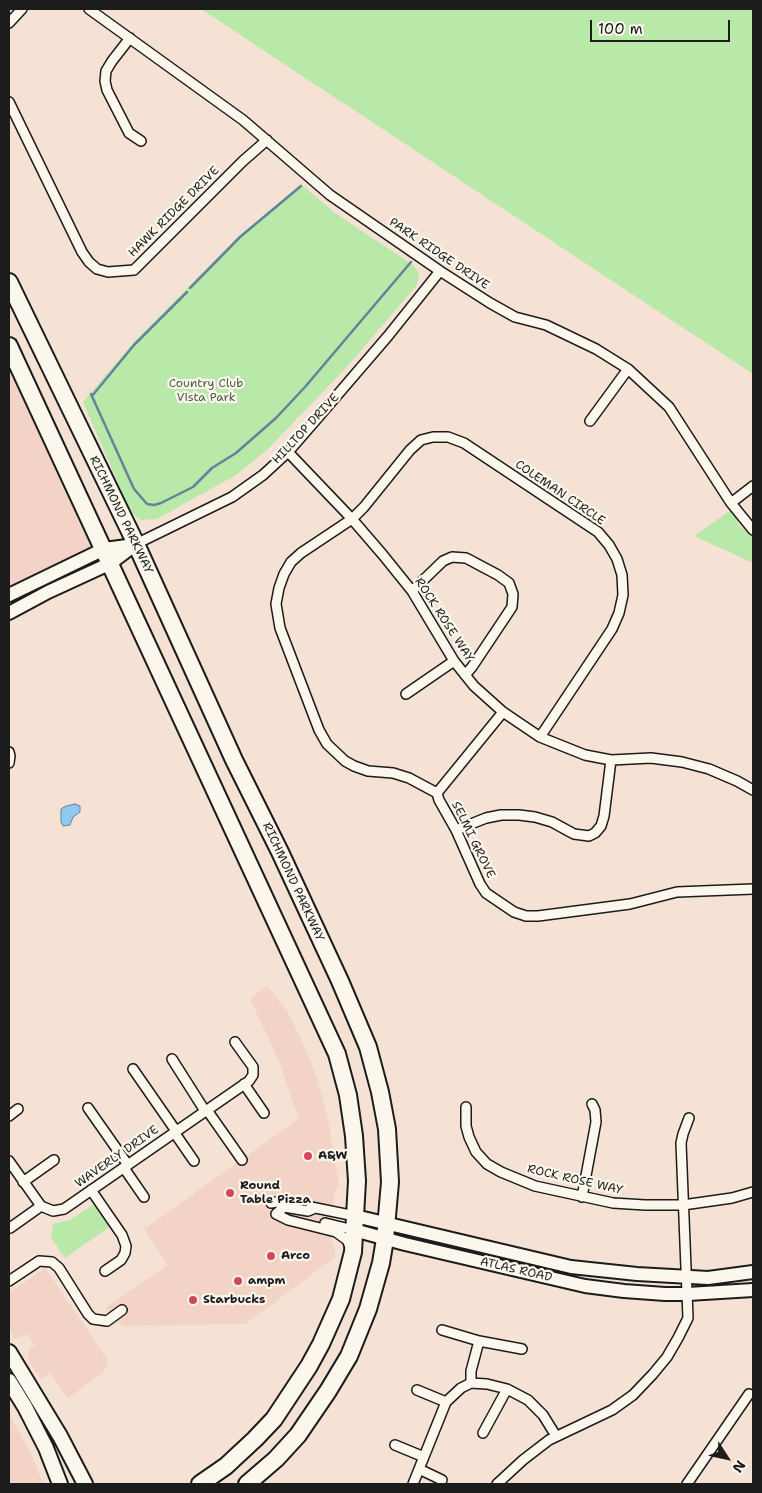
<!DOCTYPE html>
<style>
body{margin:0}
#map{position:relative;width:762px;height:1493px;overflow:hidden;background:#f6e2d5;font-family:"Shantell Sans",sans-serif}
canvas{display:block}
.frame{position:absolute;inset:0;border:10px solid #1c1c1c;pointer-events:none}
.north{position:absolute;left:702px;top:1433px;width:50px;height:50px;-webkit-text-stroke:4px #fbf7ec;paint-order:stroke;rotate:125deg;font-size:14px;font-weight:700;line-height:20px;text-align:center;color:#1c1c1c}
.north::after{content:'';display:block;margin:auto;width:18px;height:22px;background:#1c1c1c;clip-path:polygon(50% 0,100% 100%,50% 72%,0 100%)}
.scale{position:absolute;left:590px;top:20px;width:140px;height:22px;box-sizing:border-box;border:2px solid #1c1c1c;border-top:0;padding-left:6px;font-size:15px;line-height:18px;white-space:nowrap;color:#1c1c1c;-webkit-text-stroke:4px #fbf7ec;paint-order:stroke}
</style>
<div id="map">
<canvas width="762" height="1493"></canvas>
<div class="frame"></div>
<div class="north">N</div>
<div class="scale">100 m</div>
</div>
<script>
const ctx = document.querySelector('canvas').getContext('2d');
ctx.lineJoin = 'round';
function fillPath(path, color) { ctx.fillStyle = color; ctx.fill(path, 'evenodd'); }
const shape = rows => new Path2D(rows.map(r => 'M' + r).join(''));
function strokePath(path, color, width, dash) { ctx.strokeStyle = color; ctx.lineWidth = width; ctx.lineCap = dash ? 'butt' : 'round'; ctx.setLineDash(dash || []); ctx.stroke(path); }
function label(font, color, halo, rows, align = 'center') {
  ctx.font = font + ' "Shantell Sans",sans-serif'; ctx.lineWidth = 4.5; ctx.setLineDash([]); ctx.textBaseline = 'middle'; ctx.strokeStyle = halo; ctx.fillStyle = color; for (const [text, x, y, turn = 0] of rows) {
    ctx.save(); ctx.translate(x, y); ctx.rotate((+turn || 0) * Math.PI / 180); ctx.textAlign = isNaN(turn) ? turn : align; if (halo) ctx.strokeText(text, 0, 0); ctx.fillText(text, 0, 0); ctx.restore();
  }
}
fillPath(shape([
 [9,361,93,545,9,595],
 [267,986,288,1012,309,1057,318,1081,328,1120,339,1185,334,1193,332,1242,335,1249,335,1257,246,1324,123,1326,105,1308,168,1265,144,1229,300,1118,294,1106,279,1061,250,999],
 [45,1268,108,1360,104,1372,68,1398,50,1373,40,1379,28,1360,29,1349,35,1345,27,1334,20,1338,14,1338,9,1329,9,1293],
 [9,1413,33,1458,43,1484,9,1484]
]), '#f2d3c5');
fillPath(shape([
 [201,9,753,9,753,374],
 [301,184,335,213,413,265,418,272,419,278,416,286,345,369,266,451,236,475,157,519,141,520,131,513,83,402,132,344,239,236],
 [737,511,738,524,753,538,753,563,694,536,728,512],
 [96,1203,111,1226,65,1258,51,1238,53,1224,70,1220]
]), '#b9e9a8');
const water = shape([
 [75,804,80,806,80,812,73,817,70,825,63,826,61,822,61,809,66,806,75,804]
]);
fillPath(water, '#90c9ef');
strokePath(water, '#62849b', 1);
strokePath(shape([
 [190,288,240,237,301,186],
 [91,394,134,489,147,504,154,505,161,503,193,487,212,468,236,453,276,418,305,387,411,262],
 [92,396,134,345,187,292]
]), '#62849b', 2.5);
const street = shape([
 [89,9,243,120,330,195,440,271,490,303,515,317,546,325,596,349,628,369,669,407,731,503,753,530],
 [9,23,22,9],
 [130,38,112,61,106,71,105,81,107,90,129,133,141,141],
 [9,102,82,252,89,262,97,269,108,272,134,270,243,161,267,140],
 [590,421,628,369],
 [288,452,352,519,383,555,412,591,454,661,474,686,503,712,540,737,585,755,611,760,651,758,682,762,709,769,737,781,753,790],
 [731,503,753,486],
 [136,544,232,497,263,475,288,452,315,421,388,336,440,271],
 [412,591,443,561,452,557,466,558,498,575,509,583,513,594,512,607,472,667,465,675],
 [406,694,454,661],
 [540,737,612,629,619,613,623,595,622,575,617,559,609,545,598,532,464,443,448,437,433,437,421,440,410,450,364,507,352,519,301,553,291,562,284,574,279,588,276,604,280,628,319,730,327,744,345,761,354,766,368,771,393,773,409,778,437,793,439,800,456,830,480,884,486,893,514,912,526,916,538,916,630,904,677,892,753,889],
 [9,752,10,756,9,763],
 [437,793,503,712],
 [456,830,486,818,501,815,519,815,535,817,552,822,574,834,589,836,595,833,601,826,604,816,611,760],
 [172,1059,205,1111],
 [133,1069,176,1131],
 [244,1084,264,1113],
 [466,1107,466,1126,469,1137,476,1152,487,1164,501,1172,535,1186,613,1203,645,1205,683,1205,732,1198,753,1192],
 [88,1108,128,1165],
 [207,1110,242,1160],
 [9,1116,18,1109],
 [174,1132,194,1161],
 [9,1161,41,1206,53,1211,64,1209,249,1081,253,1075,253,1067,235,1042],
 [124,1168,144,1197],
 [23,1182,54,1160],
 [91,1190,122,1235,126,1246,125,1253,121,1260,105,1271],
 [582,1197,596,1122,595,1110,592,1104],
 [271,1203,283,1201,296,1203],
 [311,1207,355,1216],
 [315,1208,308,1211,284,1207,276,1214,288,1220,336,1232,347,1240,351,1249],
 [325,1223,354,1230],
 [10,1228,41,1206],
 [9,1281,39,1261,52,1262,59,1268,88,1314,93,1319,107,1321,122,1310],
 [442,1330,479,1341,522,1349],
 [471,1383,471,1371,479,1341],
 [417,1390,446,1402],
 [483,1433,507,1389],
 [395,1445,424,1457],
 [419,1469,442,1480],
 [413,1484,446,1402,461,1388,471,1383,487,1384,507,1389,528,1400,543,1415,556,1436],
 [497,1484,523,1460,549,1440,612,1410,633,1395,653,1374,667,1357,678,1338,688,1318,681,1143,683,1134,689,1118],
 [687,1484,749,1394]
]);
const secondary = shape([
 [9,595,104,549,135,545],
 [9,613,48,592,111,563,136,544],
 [355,1216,571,1267,637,1274,708,1278,753,1272],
 [354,1230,405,1244,585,1286,624,1291,665,1294,688,1294,753,1290]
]);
const primary = shape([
 [9,1352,60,1436,85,1484],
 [9,1381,25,1407,46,1448,60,1484]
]);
const highway = shape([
 [9,282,136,544,234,760,280,852,340,981,368,1047,380,1092,387,1129,390,1182,385,1239,381,1263,368,1309,349,1356,328,1391,298,1435,276,1459,247,1484],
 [9,346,337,1054,348,1095,354,1136,357,1181,353,1252,341,1299,321,1344,309,1366,274,1419,255,1439,226,1466,200,1484]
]);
strokePath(street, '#1c1c1c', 12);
strokePath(secondary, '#1c1c1c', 16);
strokePath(primary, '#1c1c1c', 18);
strokePath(highway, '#1c1c1c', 20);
strokePath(street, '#fbf7ec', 9);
strokePath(secondary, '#fbf7ec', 12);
strokePath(primary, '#fbf7ec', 14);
strokePath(highway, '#fbf7ec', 16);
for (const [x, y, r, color] of [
 [308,1156,5,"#d1495b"],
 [230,1193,5,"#d1495b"],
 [271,1256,5,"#d1495b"],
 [238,1281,5,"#d1495b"],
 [193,1300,5,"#d1495b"]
]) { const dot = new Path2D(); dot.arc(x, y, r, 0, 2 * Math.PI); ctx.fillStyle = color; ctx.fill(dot); strokePath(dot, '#fbf7ec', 2); }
label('12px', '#1c1c1c', '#fbf7ec', [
 ["HAWK RIDGE DRIVE",174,212,-45],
 ["PARK RIDGE DRIVE",439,254,34],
 ["HILLTOP DRIVE",306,429,-47],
 ["COLEMAN CIRCLE",560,493,34],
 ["RICHMOND PARKWAY",121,515,64],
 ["ROCK ROSE WAY",444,620,57],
 ["SELMI GROVE",473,840,64],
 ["RICHMOND PARKWAY",293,882,65],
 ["WAVERLY DRIVE",117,1157,-35],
 ["ROCK ROSE WAY",575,1180,13],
 ["ATLAS ROAD",516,1270,13]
]);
label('12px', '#4b5a46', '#fbf7ec', [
 ["Country Club",206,384],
 ["Vista Park",206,398]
]);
label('bold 12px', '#1c1c1c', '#fbf7ec', [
 ["A&W",318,1156],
 ["Round",240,1186],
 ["Table Pizza",240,1200],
 ["Arco",281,1256],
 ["ampm",248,1281],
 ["Starbucks",203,1300]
], 'left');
</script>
